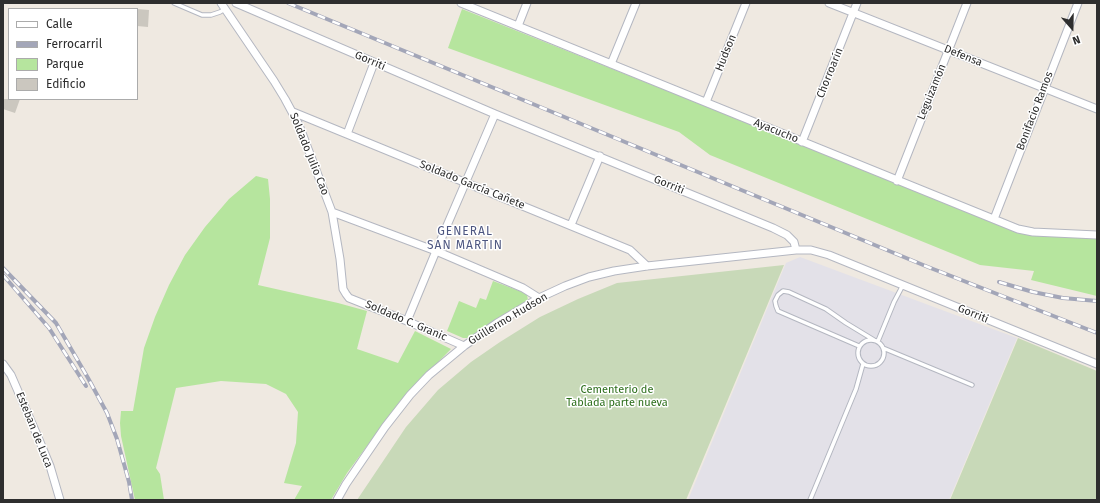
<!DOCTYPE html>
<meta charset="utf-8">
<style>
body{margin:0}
#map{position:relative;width:1100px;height:503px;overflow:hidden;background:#efe9e1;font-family:"Fira Sans",sans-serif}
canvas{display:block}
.frame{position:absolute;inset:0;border:4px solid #2e2e2e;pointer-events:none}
.legend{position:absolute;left:8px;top:8px;width:130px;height:92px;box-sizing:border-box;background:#fff;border:1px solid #ababab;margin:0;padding:5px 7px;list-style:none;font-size:12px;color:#2e2e2e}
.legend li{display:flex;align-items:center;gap:8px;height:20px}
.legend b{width:20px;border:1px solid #ababab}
.north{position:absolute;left:1052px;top:8px;width:40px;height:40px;-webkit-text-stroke:3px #fff;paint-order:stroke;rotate:160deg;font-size:11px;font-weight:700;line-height:16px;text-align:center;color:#2e2e2e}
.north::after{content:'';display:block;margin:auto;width:14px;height:18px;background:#2e2e2e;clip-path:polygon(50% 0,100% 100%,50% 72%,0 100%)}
</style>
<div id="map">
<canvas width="1100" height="503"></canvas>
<div class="frame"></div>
<ul class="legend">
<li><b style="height:5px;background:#fff"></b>Calle</li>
<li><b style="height:5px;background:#a3a6b8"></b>Ferrocarril</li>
<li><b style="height:11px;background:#b6e59e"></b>Parque</li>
<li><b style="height:11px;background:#cbc7bf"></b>Edificio</li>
</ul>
<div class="north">N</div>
</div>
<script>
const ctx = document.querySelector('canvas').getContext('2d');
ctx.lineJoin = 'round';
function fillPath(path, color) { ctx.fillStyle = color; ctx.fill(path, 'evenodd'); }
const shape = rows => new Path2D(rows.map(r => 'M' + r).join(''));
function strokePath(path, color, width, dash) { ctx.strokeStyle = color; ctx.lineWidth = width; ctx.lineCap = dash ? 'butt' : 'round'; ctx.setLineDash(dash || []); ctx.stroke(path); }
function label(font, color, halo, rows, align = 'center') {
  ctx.font = font + ' "Fira Sans",sans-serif'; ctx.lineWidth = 3; ctx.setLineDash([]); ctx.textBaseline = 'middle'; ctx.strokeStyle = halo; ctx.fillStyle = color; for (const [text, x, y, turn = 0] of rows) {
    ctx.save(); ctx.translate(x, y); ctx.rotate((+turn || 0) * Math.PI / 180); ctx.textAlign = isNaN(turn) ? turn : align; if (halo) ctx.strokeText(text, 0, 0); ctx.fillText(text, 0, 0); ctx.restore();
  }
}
fillPath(shape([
 [800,257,1017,338,949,500,688,500,786,263]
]), '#e3e1e8');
fillPath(shape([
 [462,9,1016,230,1097,237,1097,296,1031,280,1034,271,980,265,710,155,679,132,448,48],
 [256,176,268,179,270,199,270,238,258,285,338,303,367,311,357,349,398,363,415,331,451,349,401,400,347,473,331,500,294,500,302,486,284,483,296,443,298,412,286,394,266,384,221,381,176,388,156,468,160,474,164,500,135,500,121,436,120,423,121,411,133,411,144,348,155,317,169,285,185,255,205,227,229,199],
 [493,281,525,293,527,295,528,300,469,338,463,338,447,331,459,301,476,308,480,298,486,300]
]), '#b6e59e');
fillPath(shape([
 [784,265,686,500,357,500,406,427,438,390,471,362,500,342,540,317,578,299,617,283],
 [1018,338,1097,371,1097,500,950,500]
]), '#c8d9b8');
fillPath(shape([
 [137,9,149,10,148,27,137,26],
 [3,99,20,99,15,113,3,109]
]), '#cbc7bf');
const service = shape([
 [174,3,202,15,211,15,220,12,225,9],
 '858 353a13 13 0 1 1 26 0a13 13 0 1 1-26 0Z',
 [878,341,894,302,903,285],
 [859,346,778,311,776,306,775,301,778,295,783,291,789,292,826,309,846,323,874,340],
 [883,348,972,385],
 [810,500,856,389,863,364]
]);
const minor = shape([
 [221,3,274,81,285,99,299,125,332,212,340,259,343,289,346,294,349,298,407,321,464,346],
 [236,3,495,114,773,228,787,235,794,242,796,250,811,250,829,255,1097,364],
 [461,3,1018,229,1033,232,1097,235],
 [829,3,1097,109],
 [518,26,527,3],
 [611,64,636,3],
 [706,102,746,3],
 [293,112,630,250,647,266],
 [347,134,374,63],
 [802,142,857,3],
 [897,181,967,3],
 [332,212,436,251,523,288,539,298],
 [994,219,1078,3],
 [571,225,600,156],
 [407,321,436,251,495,114],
 [3,364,11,375,40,442,50,466,60,500],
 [337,500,346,484,385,427,410,395,429,375,464,346,497,323,539,298,565,286,589,277,614,271,647,266,796,250]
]);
strokePath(service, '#b4b7c1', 5.5);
strokePath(minor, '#b4b7c1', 9);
strokePath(service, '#fff', 3.5);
strokePath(minor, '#fff', 7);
const rail = shape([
 [288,3,928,267,1097,333],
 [3,268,56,323,88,378,107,413,117,439,129,482,132,500],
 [3,275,49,328,86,386],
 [999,282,1033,292,1063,298,1097,301]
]);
strokePath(rail, '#a3a6b8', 4);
strokePath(rail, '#fff', 2.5, [8]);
label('11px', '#2e2e2e', '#fff', [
 ["Hudson",726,53,-68],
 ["Defensa",963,56,22],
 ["Gorriti",370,61,23],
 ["Chorroarín",830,73,-68],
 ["Leguizamón",932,92,-68],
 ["Bonifacio Ramos",1035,111,-69],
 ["Ayacucho",776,131,22],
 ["Soldado Julio Cao",309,154,68],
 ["Soldado García Cañete",472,185,22],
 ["Gorriti",669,185,22],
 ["Gorriti",973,314,22],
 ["Guillermo Hudson",508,319,-31],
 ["Soldado C. Granic",406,321,23],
 ["Esteban de Luca",34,430,68]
]);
label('11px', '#2c6e1b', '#fff', [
 ["Cementerio de",617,390],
 ["Tablada parte nueva",617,403]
]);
ctx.letterSpacing = '1px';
label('12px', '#4d5680', '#fff', [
 ["GENERAL",465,232],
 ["SAN MARTIN",465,246]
]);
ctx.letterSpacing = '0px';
</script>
